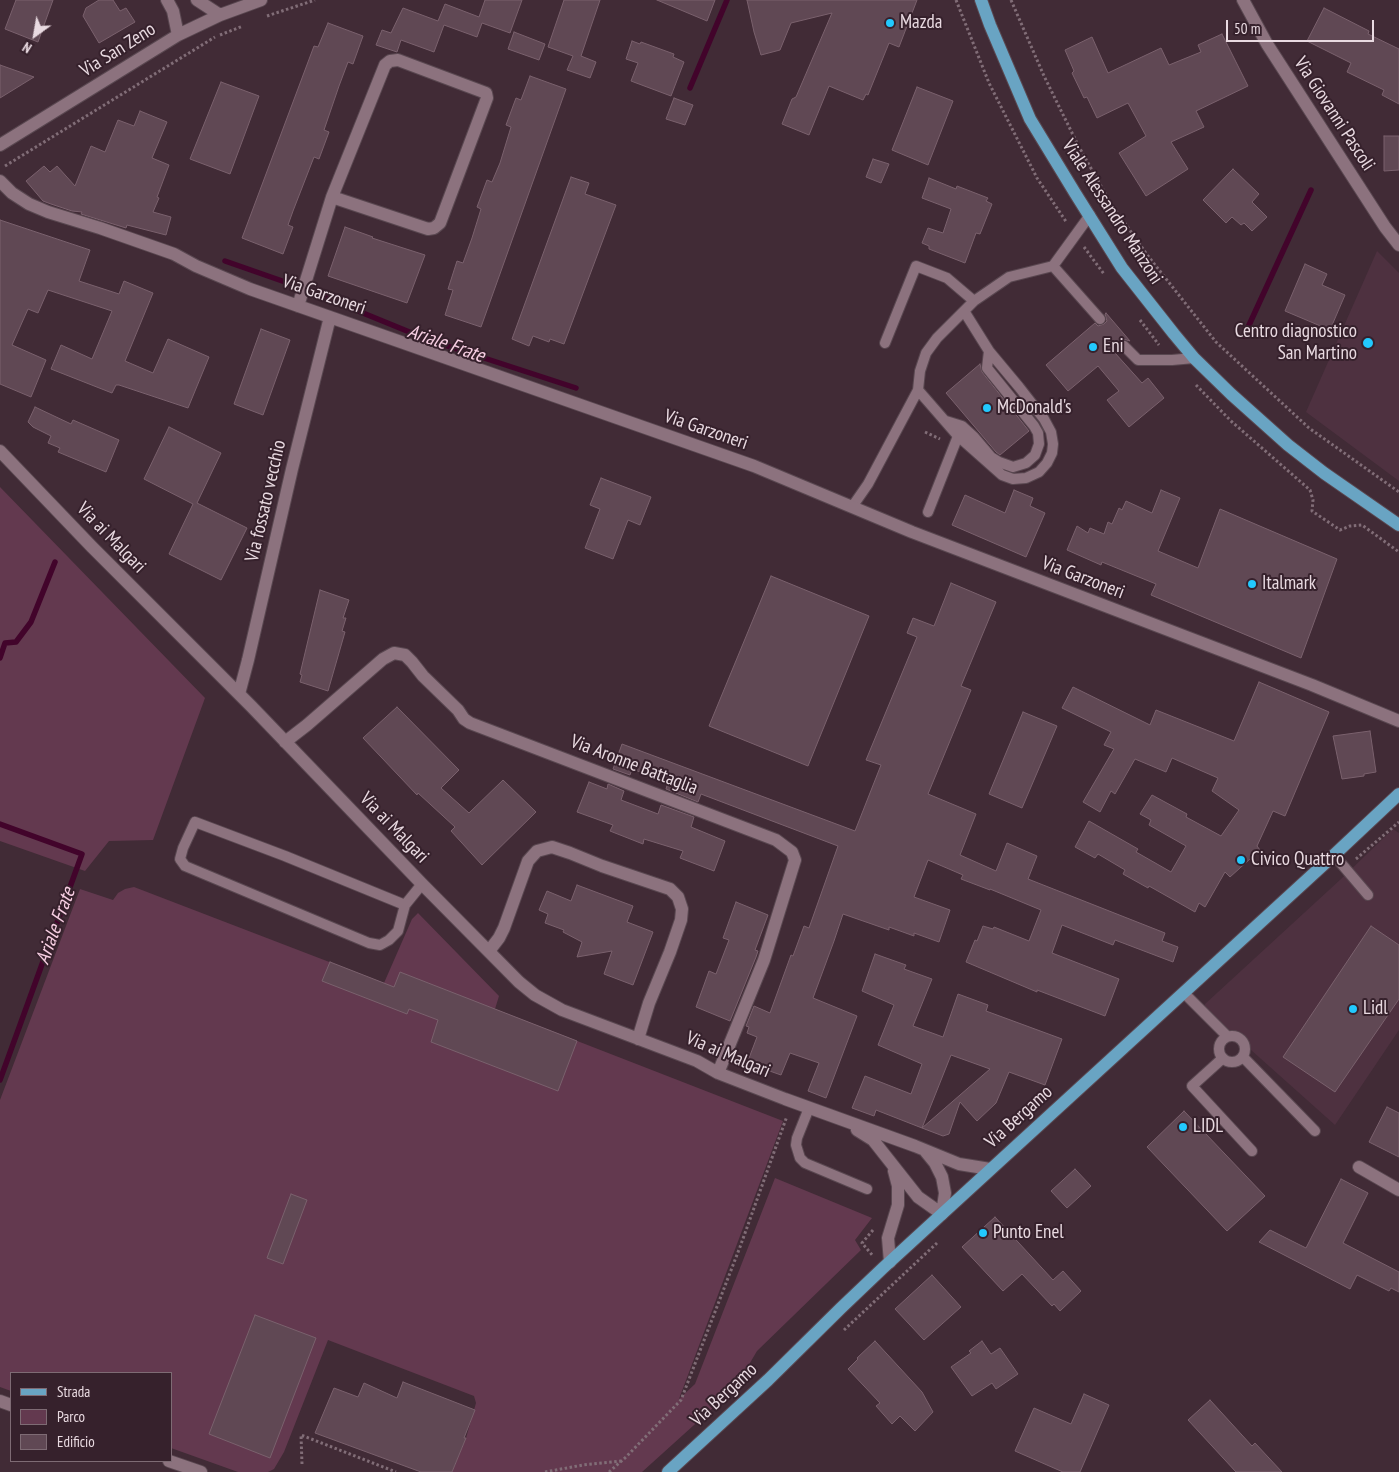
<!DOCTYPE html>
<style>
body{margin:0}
#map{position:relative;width:1399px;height:1472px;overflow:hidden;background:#412b36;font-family:"PT Sans Narrow",sans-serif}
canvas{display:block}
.legend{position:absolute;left:10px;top:1372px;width:162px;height:90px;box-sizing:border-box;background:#36212c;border:1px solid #7e6b74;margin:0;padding:6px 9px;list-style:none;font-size:15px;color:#e9dae1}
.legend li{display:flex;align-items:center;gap:10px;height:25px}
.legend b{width:25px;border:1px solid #7e6b74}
.north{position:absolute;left:10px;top:10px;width:50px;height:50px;-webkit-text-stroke:4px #36212c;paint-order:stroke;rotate:212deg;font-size:14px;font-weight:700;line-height:20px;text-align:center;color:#e9dae1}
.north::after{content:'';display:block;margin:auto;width:18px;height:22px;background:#e9dae1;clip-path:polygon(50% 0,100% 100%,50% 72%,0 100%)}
.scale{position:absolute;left:1226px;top:20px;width:148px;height:22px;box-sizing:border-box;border:2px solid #e9dae1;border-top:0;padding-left:6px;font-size:15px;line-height:18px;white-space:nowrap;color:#e9dae1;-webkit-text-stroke:4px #36212c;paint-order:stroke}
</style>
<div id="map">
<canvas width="1399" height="1472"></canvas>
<ul class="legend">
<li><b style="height:6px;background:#69a4c3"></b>Strada</li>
<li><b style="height:14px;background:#63394f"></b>Parco</li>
<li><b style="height:14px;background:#604854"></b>Edificio</li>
</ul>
<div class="north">N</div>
<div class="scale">50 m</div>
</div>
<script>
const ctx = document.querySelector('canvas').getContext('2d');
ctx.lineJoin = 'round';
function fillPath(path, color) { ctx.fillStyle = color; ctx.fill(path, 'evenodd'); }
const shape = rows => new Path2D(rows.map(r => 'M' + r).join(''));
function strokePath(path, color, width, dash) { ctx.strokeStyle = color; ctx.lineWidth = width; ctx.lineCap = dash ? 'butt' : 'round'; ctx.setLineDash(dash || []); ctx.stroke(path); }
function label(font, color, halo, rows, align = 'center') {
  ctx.font = font + ' "PT Sans Narrow",sans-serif'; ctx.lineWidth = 4; ctx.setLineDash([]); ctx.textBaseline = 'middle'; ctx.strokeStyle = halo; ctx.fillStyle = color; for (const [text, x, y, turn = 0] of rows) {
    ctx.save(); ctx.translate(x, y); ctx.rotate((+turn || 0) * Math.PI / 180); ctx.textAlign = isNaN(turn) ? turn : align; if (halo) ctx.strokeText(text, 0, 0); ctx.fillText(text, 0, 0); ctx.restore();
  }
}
fillPath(shape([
 [1377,251,1399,273,1399,481,1306,412],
 [1393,829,1399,833,1399,1030,1335,1125,1204,1008,1205,1004,1341,879]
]), '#4e3140');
fillPath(shape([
 [0,487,205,698,153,840,109,841,85,871,0,841],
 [134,887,384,983,412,919,418,913,499,996,495,1009,783,1121,679,1399,695,1384,775,1178,872,1218,855,1240,861,1250,757,1351,744,1373,725,1397,642,1472,452,1472,466,1438,476,1403,474,1396,328,1340,284,1452,274,1469,268,1472,238,1472,171,1448,171,1373,11,1373,11,1391,0,1387,0,1100,80,889,113,900,118,893,125,889]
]), '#63394f');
strokePath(shape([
 [690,88,727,0],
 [225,261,288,283],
 [319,295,429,340,576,388],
 [1244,336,1311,190],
 [0,658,5,643,16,642,31,622,55,562],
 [0,824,82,854,0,1080]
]), '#42042b', 5.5);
const building = shape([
 [16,0,53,0,38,42,5,29,16,0],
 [99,0,113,0,120,11,126,8,135,22,99,43,83,16,86,8,99,0],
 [485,0,522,0,510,33,482,23,477,37,444,25,434,52,401,40,397,52,376,45,382,30,391,33,403,8,438,21,445,4,479,17,485,0],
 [564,0,600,0,581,56,596,62,590,78,567,70,573,56,548,47,564,0],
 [657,0,715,0,707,21,657,0],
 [747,0,917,0,899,47,889,43,868,95,866,94,863,100,829,86,809,135,782,124,792,99,796,97,832,13,791,23,780,50,761,55,754,32,747,0],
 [1324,8,1369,31,1368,34,1399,49,1399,104,1382,95,1384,90,1347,72,1351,63,1307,41,1324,8],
 [328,23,363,36,353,64,348,62,339,86,324,130,329,132,319,159,314,157,293,211,288,225,293,227,283,254,242,238,314,46,318,47,328,23],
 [514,32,545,44,539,60,508,49,514,32],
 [1222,34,1248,86,1196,111,1204,127,1171,142,1188,169,1146,196,1119,153,1146,136,1128,103,1097,118,1087,97,1084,98,1072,73,1074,71,1065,50,1092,37,1108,73,1161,48,1169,65,1201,52,1198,45,1222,34],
 [632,41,640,44,641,42,674,54,673,57,684,62,671,96,631,81,638,63,626,59,632,41],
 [0,65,34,77,0,98,0,65],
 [530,76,566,89,481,327,445,315,453,290,448,289,457,261,463,263,472,238,481,209,477,207,487,180,492,182,500,163,511,127,506,125,516,98,521,100,530,76],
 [221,82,259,96,230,174,190,159,221,82],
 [917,87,953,101,928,165,892,150,917,87],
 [674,98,693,105,685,125,666,119,674,98],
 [140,111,167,122,152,158,169,165,157,197,159,198,153,212,171,217,166,235,127,225,126,228,81,214,82,212,72,211,51,204,43,201,26,181,44,166,50,172,57,166,75,186,91,146,105,152,118,120,134,126,140,111],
 [1384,136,1399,136,1399,170,1384,171,1384,136],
 [873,159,889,164,881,183,866,177,873,159],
 [1233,169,1259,194,1252,202,1267,217,1252,231,1244,223,1241,225,1232,217,1226,223,1203,200,1233,169],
 [571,177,589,183,585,194,616,205,564,344,550,339,549,342,533,336,529,346,512,339,571,177],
 [929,178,956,189,957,186,988,198,986,201,992,204,980,234,976,233,965,263,929,249,929,246,922,243,928,228,943,233,951,209,922,198,929,178],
 [0,220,90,250,79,281,119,294,124,281,153,293,125,361,153,373,168,339,209,357,188,408,119,385,116,385,112,393,51,369,61,345,92,359,112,311,48,290,38,313,28,309,12,345,46,360,31,397,0,384,0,220],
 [345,227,373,237,372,238,425,255,407,303,328,276,345,227],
 [1305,264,1327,274,1322,285,1345,295,1330,330,1285,311,1305,264],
 [1106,313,1130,341,1123,339,1120,341,1117,345,1119,350,1115,353,1142,383,1148,378,1164,398,1129,427,1107,400,1119,391,1098,366,1068,391,1046,365,1095,323,1098,326,1104,324,1107,321,1105,314,1106,313],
 [261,329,290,340,263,415,234,404,261,329],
 [980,364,982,372,1029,431,1000,455,996,452,946,393,980,364],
 [35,407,71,424,73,420,119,440,106,472,58,452,60,448,48,443,51,436,33,427,28,422,35,407],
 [169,427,221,453,197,503,247,528,221,580,169,554,193,504,144,479,169,427],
 [601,478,651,497,640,525,628,520,613,559,585,548,600,509,590,505,601,478],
 [1014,490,1033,498,1030,506,1045,513,1026,557,952,525,965,495,1005,513,1014,490],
 [1161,490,1180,498,1158,551,1198,568,1220,509,1337,559,1301,658,1151,595,1156,584,1102,562,1101,565,1067,550,1077,526,1088,533,1090,528,1104,534,1108,522,1112,524,1119,508,1122,510,1126,501,1152,513,1161,490],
 [771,576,869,616,808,766,709,726,771,576],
 [951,583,996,602,961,686,971,690,928,794,976,814,960,855,996,871,1007,843,1037,856,1028,879,1165,933,1162,941,1178,947,1173,962,1115,940,1113,945,1062,925,1052,953,1119,979,1105,1016,1037,990,1037,992,966,962,975,940,977,941,983,926,993,929,994,927,1029,941,1041,910,990,889,990,890,961,879,963,875,928,860,914,897,950,910,939,942,914,933,914,936,889,927,889,930,843,914,834,941,813,998,857,1016,826,1098,808,1091,819,1063,790,1053,781,1075,764,1069,762,1073,746,1066,757,1037,747,1033,749,1027,746,1026,754,1006,770,1013,791,955,793,956,804,926,809,928,838,846,701,794,698,802,666,789,668,782,632,769,630,775,613,769,622,744,855,831,881,765,866,760,917,637,907,633,913,618,934,626,951,583],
 [320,590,349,600,343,618,346,618,342,631,345,632,328,691,300,682,302,675,300,674,320,590],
 [1259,682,1329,712,1285,816,1273,811,1257,846,1260,850,1230,877,1225,872,1205,907,1199,903,1195,912,1149,886,1148,888,1123,874,1125,870,1098,854,1095,858,1075,847,1089,821,1138,849,1136,852,1171,872,1186,846,1149,825,1151,820,1140,814,1152,795,1187,814,1186,817,1221,836,1239,810,1212,791,1218,778,1172,758,1166,772,1135,759,1115,794,1111,791,1100,812,1083,802,1114,749,1104,745,1111,732,1062,708,1073,687,1150,725,1156,710,1234,741,1259,682],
 [397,707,459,770,441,788,469,813,503,780,536,812,482,865,451,831,455,827,418,793,417,795,363,738,397,707],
 [1023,712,1057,726,1022,808,989,794,1023,712],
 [1370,731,1376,772,1364,774,1364,776,1342,779,1333,736,1370,731],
 [589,782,607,789,608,784,624,791,621,800,658,814,661,805,694,817,691,827,725,841,714,871,680,858,683,851,644,839,643,844,610,831,613,825,577,812,589,782],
 [577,885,633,906,627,922,653,932,633,985,604,974,612,951,577,957,582,942,563,932,564,930,545,923,548,914,539,910,547,891,571,901,577,885],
 [736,902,768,915,755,950,758,951,756,957,730,1021,696,1007,709,971,716,974,729,940,723,938,736,902],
 [1371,926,1399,945,1399,999,1335,1092,1283,1057,1371,926],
 [875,954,906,965,904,969,932,979,913,1026,943,1037,958,994,988,1005,986,1011,1062,1039,1045,1085,1009,1072,996,1103,977,1121,960,1102,949,1134,943,1136,922,1128,990,1069,951,1055,922,1128,876,1110,874,1116,852,1108,865,1076,911,1094,922,1064,878,1045,894,1005,862,991,875,954],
 [330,962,394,987,400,972,577,1041,558,1091,431,1042,438,1020,409,1009,407,1014,322,981,330,962],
 [1387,1107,1399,1113,1399,1157,1369,1142,1387,1107],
 [1184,1111,1265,1196,1227,1231,1147,1147,1184,1111],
 [1075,1169,1091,1186,1067,1208,1051,1191,1075,1169],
 [1341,1179,1368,1193,1343,1243,1399,1272,1399,1292,1391,1288,1389,1291,1357,1275,1350,1289,1259,1242,1270,1230,1306,1248,1341,1179],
 [291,1194,307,1200,283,1264,267,1258,291,1194],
 [995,1217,1053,1280,1063,1271,1081,1291,1060,1311,1054,1304,1052,1306,1022,1274,1003,1291,962,1247,995,1217],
 [932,1275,961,1307,924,1340,895,1309,932,1275],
 [255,1315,316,1338,270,1458,209,1434,255,1315],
 [875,1341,922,1392,933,1412,915,1431,900,1416,892,1424,876,1406,880,1403,848,1369,858,1359,857,1358,875,1341],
 [982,1341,991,1354,1000,1348,1018,1374,996,1389,992,1383,972,1396,951,1367,971,1353,969,1351,982,1341],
 [403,1382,475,1410,464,1438,466,1438,452,1472,421,1472,315,1433,334,1388,358,1397,364,1383,397,1398,403,1382],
 [1084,1394,1109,1405,1080,1472,1063,1472,1015,1451,1034,1408,1071,1424,1084,1394],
 [1210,1400,1252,1446,1255,1443,1282,1472,1236,1472,1188,1420,1210,1400]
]);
fillPath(building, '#604854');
strokePath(building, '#7a616d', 1);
const lane = shape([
 [1090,215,1053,266,1100,319],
 [964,311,989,351,1019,387,1044,419,1051,432,1053,444,1052,453,1047,463,1039,472,1026,478,1013,479,1002,475,958,436,918,390,920,371,926,353,937,338,974,301,1009,277,1053,266],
 [885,343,916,266,947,278,974,301],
 [1124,346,1138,360,1172,360,1194,358],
 [946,421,962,426,974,437,991,457,999,462,1013,467,1026,463,1035,455,1039,444,1038,433,1034,426,987,368,989,351],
 [852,507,868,484,918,390],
 [928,512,958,436],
 [1334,855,1368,895],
 [405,905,285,856,195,822,183,848,180,859,185,866,369,943,380,945,389,940,398,931,405,905,422,884],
 [1184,993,1227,1036],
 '1219 1049a13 13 0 1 1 26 0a13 13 0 1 1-26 0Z',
 [1243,1057,1315,1131],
 [1223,1058,1192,1086,1252,1151],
 [809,1108,797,1138,796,1145,800,1158,805,1163,867,1189]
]);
const street = shape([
 [167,0,173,11,178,35],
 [197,0,220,15],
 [1243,0,1267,44,1385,227,1399,245],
 [0,145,178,35,220,15,261,0],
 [0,181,12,193,29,204,48,212,100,228,174,254,196,266,250,289,754,466,912,532,1312,685,1399,721],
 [298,306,332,197,385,65,390,61,398,60,486,93,487,98,440,223,434,228,428,229,332,197],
 [0,451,92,547,251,706,422,884,519,982,535,995,562,1010,697,1061,718,1073,785,1099,915,1146,959,1164,990,1169],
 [239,694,248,660,292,469,330,317],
 [285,742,307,725,383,659,394,653,405,655,412,662,423,676,458,710,464,719,470,723,776,840,792,852,795,860,764,960,718,1073],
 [489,951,499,938,504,928,528,861,537,851,552,847,570,853,602,866,670,889,678,897,682,909,681,920,670,952,649,1003,638,1039],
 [857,1130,873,1140,918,1197,942,1214,945,1193,942,1177,935,1163,926,1152],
 [1359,1167,1399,1190],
 [890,1262,888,1238,898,1205,898,1186,894,1171],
 [0,1401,11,1405],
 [169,1461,201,1472]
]);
const primary = shape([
 [981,0,990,25,1030,119,1075,193,1122,268,1174,334,1194,358,1231,394,1288,445,1324,473,1399,525],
 [668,1472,768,1380,841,1308,883,1268,1334,855,1399,794]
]);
strokePath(lane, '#594750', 12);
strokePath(street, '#594750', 14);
strokePath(primary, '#594750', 14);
strokePath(shape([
 [956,0,989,83,1037,178,1067,223],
 [1011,0,1044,76,1079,147,1110,202,1148,256,1216,342,1309,428,1399,492],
 [267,16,315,0],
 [220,35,243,26],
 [5,166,215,37],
 [1084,247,1104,274],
 [1140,320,1159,345],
 [1196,385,1231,421,1310,490,1313,500,1312,511,1340,530,1350,526,1362,525,1399,552],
 [925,432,940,439],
 [1356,859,1399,822],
 [873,1230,862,1243,873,1256],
 [844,1330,937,1243],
 [302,1464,301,1435,396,1472],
 [545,1472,583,1465,621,1461],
 [609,1472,626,1457,681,1400,740,1247,787,1116]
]), '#816d77', 3, [2.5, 2.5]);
strokePath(lane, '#8c727e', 10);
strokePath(street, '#8c727e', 12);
strokePath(primary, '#69a4c3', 12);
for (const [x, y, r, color] of [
 [890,23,5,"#22c9fe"],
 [1368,343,6,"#22c9fe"],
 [1093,347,5,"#22c9fe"],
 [987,408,5,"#22c9fe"],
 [1252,584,5,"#22c9fe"],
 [1241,860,5,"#22c9fe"],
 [1353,1009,5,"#22c9fe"],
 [1183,1127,5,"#22c9fe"],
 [983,1233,5,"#22c9fe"]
]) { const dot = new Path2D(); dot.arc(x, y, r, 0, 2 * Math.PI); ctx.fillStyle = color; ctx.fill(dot); strokePath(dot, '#36212c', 2); }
label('19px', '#e9dae1', '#36212c', [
 ["Mazda",900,23],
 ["Centro diagnostico",1357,332,"right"],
 ["San Martino",1357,354,"right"],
 ["Eni",1103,347],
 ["McDonald's",997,408],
 ["Italmark",1262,584],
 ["Civico Quattro",1251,860],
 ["Lidl",1363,1009],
 ["LIDL",1193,1127],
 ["Punto Enel",993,1233]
], 'left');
label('19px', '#e9dae1', '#36212c', [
 ["Via San Zeno",118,50,-32],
 ["Via Giovanni Pascoli",1334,114,57],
 ["Viale Alessandro Manzoni",1112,212,57],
 ["Via Garzoneri",324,295,19],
 ["Via Garzoneri",706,430,19],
 ["Via fossato vecchio",266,501,-77],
 ["Via ai Malgari",111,538,46],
 ["Via Garzoneri",1083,578,21],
 ["Via Aronne Battaglia",634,765,21],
 ["Via ai Malgari",394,828,46],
 ["Via ai Malgari",728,1055,23],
 ["Via Bergamo",1019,1117,-42],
 ["Via Bergamo",724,1395,-43]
]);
label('italic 20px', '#f7cee2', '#36212c', [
 ["Ariale Frate",446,344,19],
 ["Ariale Frate",56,926,-70]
]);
</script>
